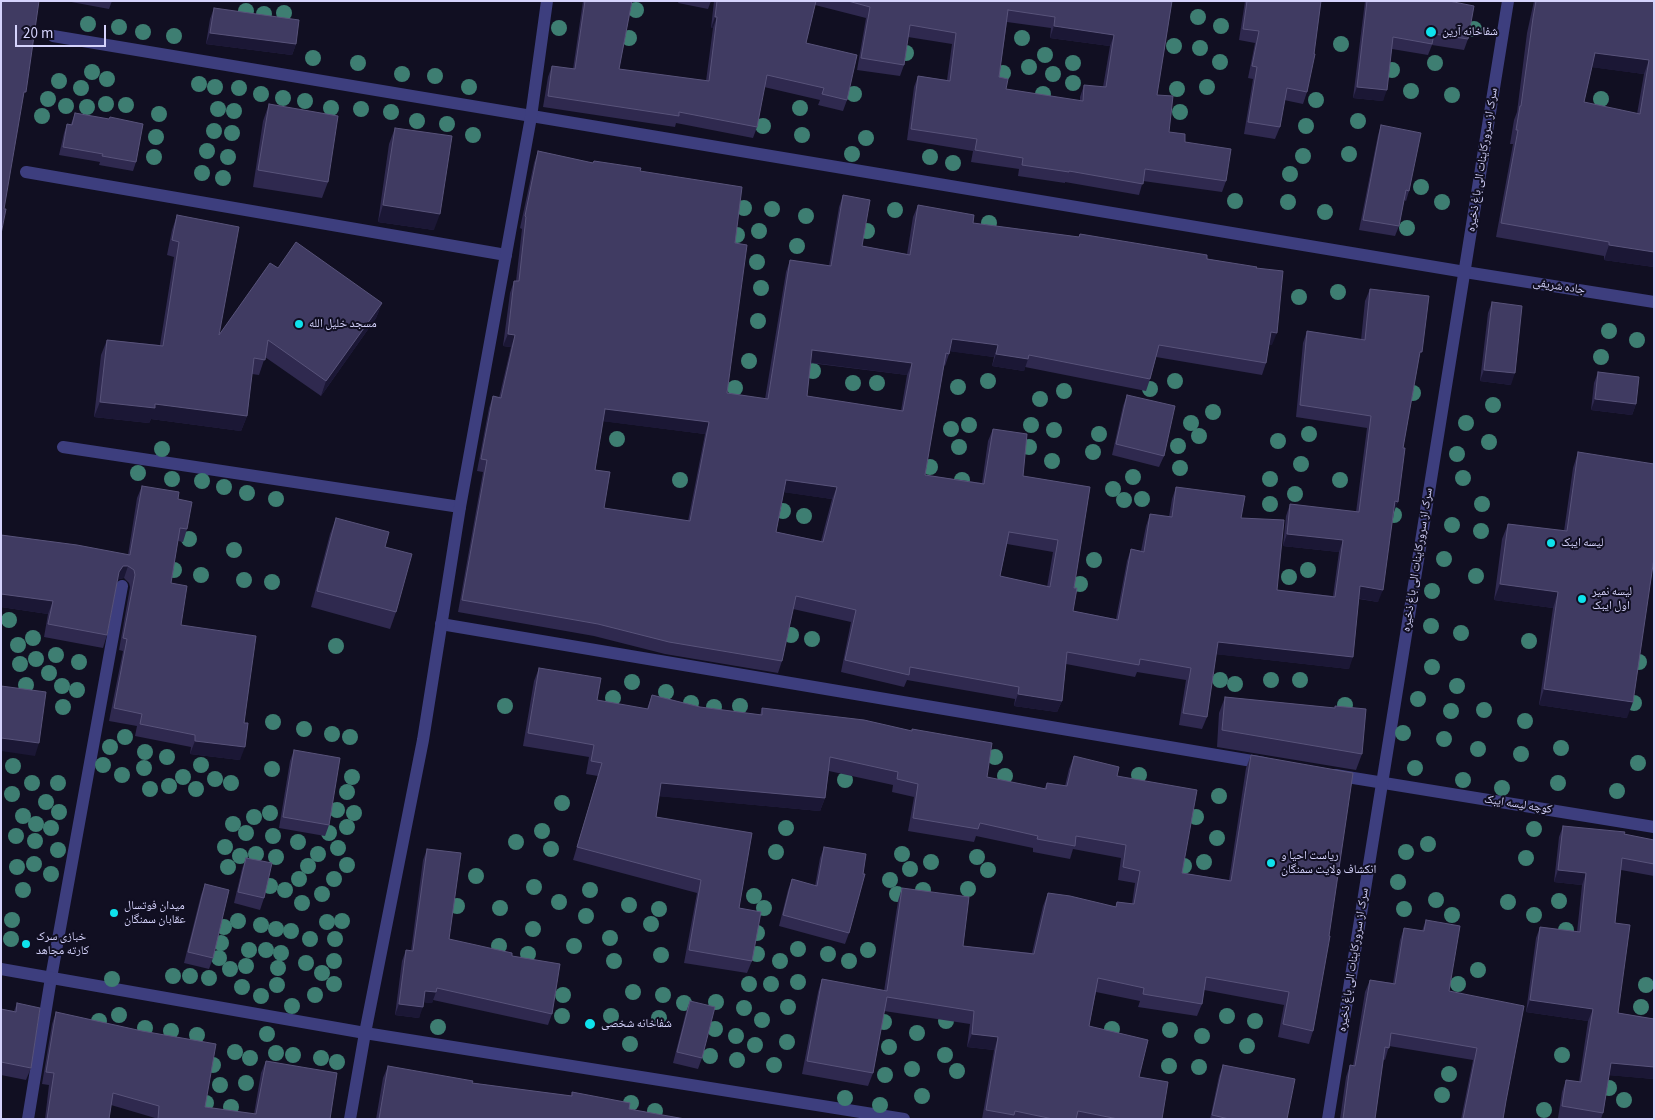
<!DOCTYPE html>
<meta charset="utf-8">
<style>
body{margin:0}
#map{position:relative;width:1655px;height:1120px;overflow:hidden;background:#110f22;font-family:"Source Sans 3",sans-serif}
canvas{display:block}
.frame{position:absolute;inset:0;border:2px solid #d5d3fc;pointer-events:none}
.scale{position:absolute;left:15px;top:25px;width:91px;height:22px;box-sizing:border-box;border:2px solid #d5d3fc;border-top:0;padding-left:6px;font-size:15px;line-height:18px;white-space:nowrap;color:#d5d3fc;-webkit-text-stroke:4px #110f22;paint-order:stroke}
</style>
<div id="map">
<canvas width="1655" height="1120"></canvas>
<div class="frame"></div>
<div class="scale">20 m</div>
</div>
<script>
const ctx = document.querySelector('canvas').getContext('2d');
ctx.lineJoin = 'round';
const shape = rows => new Path2D(rows.map(r => 'M' + r).join(''));
function strokePath(path, color, width, dash) { ctx.strokeStyle = color; ctx.lineWidth = width; ctx.lineCap = dash ? 'butt' : 'round'; ctx.setLineDash(dash || []); ctx.stroke(path); }
function fillPath(path, color) { ctx.fillStyle = color; ctx.fill(path, 'evenodd'); }
function label(font, color, halo, rows, align = 'center') {
  ctx.font = font + ' "Source Sans 3","Noto Naskh Arabic",sans-serif'; ctx.lineWidth = 4; ctx.setLineDash([]); ctx.textBaseline = 'middle'; ctx.strokeStyle = halo; ctx.fillStyle = color; for (const [text, x, y, turn = 0] of rows) {
    ctx.save(); ctx.translate(x, y); ctx.rotate((+turn || 0) * Math.PI / 180); ctx.textAlign = isNaN(turn) ? turn : align; if (halo) ctx.strokeText(text, 0, 0); ctx.fillText(text, 0, 0); ctx.restore();
  }
}
strokePath(shape([
 [53,36,1465,272,1654,302],
 [26,172,506,255],
 [63,447,460,507],
 [441,624,1264,763],
 [1335,775,1654,827],
 [28,1119,51,978,122,586]
]), '#3d3e7e', 12);
strokePath(shape([
 [1,969,365,1033,904,1119],
 [350,1119,365,1033,423,740,460,507,531,117,547,1],
 [1328,1119,1508,1]
]), '#3d3e7e', 12);
ctx.fillStyle = '#3e7e72';
for (const [x, y] of [
 [636,10],
 [246,11],
 [284,13],
 [264,14],
 [1198,17],
 [88,24],
 [1221,26],
 [119,27],
 [559,28],
 [1474,29],
 [143,32],
 [174,36],
 [629,38],
 [1022,38],
 [1341,44],
 [1174,46],
 [1200,48],
 [906,53],
 [1045,55],
 [313,58],
 [1220,62],
 [358,63],
 [1073,63],
 [1435,63],
 [1029,67],
 [1392,70],
 [92,72],
 [1003,73],
 [402,74],
 [1053,74],
 [435,76],
 [107,79],
 [59,81],
 [1073,83],
 [199,84],
 [215,87],
 [469,87],
 [1207,87],
 [81,88],
 [239,88],
 [1177,89],
 [1411,91],
 [261,94],
 [854,94],
 [1043,94],
 [1452,95],
 [283,98],
 [48,99],
 [1601,99],
 [1316,100],
 [305,101],
 [106,104],
 [126,105],
 [66,106],
 [87,107],
 [331,108],
 [800,108],
 [218,109],
 [361,109],
 [234,111],
 [391,112],
 [1180,112],
 [159,114],
 [42,116],
 [417,121],
 [1358,121],
 [447,124],
 [763,126],
 [1306,126],
 [214,131],
 [232,133],
 [473,135],
 [802,135],
 [156,137],
 [866,138],
 [207,151],
 [852,154],
 [1349,154],
 [1303,156],
 [154,157],
 [228,157],
 [930,157],
 [953,163],
 [202,173],
 [1290,174],
 [223,178],
 [1421,187],
 [1235,201],
 [1288,202],
 [1442,202],
 [744,208],
 [772,209],
 [895,210],
 [1325,212],
 [806,216],
 [989,223],
 [1407,228],
 [759,231],
 [867,231],
 [737,235],
 [797,246],
 [757,262],
 [761,288],
 [1338,292],
 [1299,297],
 [758,321],
 [1609,331],
 [1637,340],
 [1601,357],
 [749,361],
 [813,371],
 [988,381],
 [1175,381],
 [853,383],
 [877,383],
 [958,387],
 [735,388],
 [1150,389],
 [1064,391],
 [1413,393],
 [1040,399],
 [1493,405],
 [1213,412],
 [1191,423],
 [1466,423],
 [969,425],
 [1031,425],
 [951,429],
 [1054,430],
 [1099,434],
 [1309,434],
 [1199,436],
 [617,439],
 [1278,441],
 [1489,442],
 [1178,446],
 [959,447],
 [1029,447],
 [162,449],
 [1093,452],
 [1457,454],
 [1052,461],
 [1301,464],
 [930,467],
 [1180,468],
 [138,473],
 [1133,477],
 [1463,478],
 [172,479],
 [1270,479],
 [680,480],
 [962,480],
 [1340,480],
 [202,481],
 [224,487],
 [1113,489],
 [247,493],
 [1295,494],
 [276,499],
 [1142,499],
 [1124,500],
 [1270,504],
 [1482,504],
 [783,511],
 [1394,515],
 [804,516],
 [1452,525],
 [1481,531],
 [189,539],
 [234,550],
 [1444,559],
 [1094,560],
 [174,570],
 [1308,570],
 [201,575],
 [1476,576],
 [1289,577],
 [244,580],
 [272,582],
 [1080,584],
 [1432,591],
 [9,620],
 [1431,626],
 [1461,633],
 [791,635],
 [33,638],
 [812,639],
 [1529,641],
 [18,645],
 [336,646],
 [56,655],
 [36,659],
 [79,662],
 [1639,662],
 [20,664],
 [1432,667],
 [49,673],
 [1220,680],
 [1271,680],
 [1300,680],
 [632,682],
 [1235,684],
 [26,685],
 [62,686],
 [1457,686],
 [77,690],
 [666,692],
 [613,698],
 [1418,699],
 [691,703],
 [1634,703],
 [1345,705],
 [505,706],
 [740,706],
 [63,707],
 [714,707],
 [1484,710],
 [1451,711],
 [1525,721],
 [273,722],
 [304,729],
 [1403,733],
 [332,734],
 [125,737],
 [350,737],
 [1444,739],
 [110,747],
 [1561,748],
 [1478,749],
 [145,752],
 [1521,754],
 [167,757],
 [995,757],
 [1638,763],
 [103,765],
 [201,765],
 [13,766],
 [144,768],
 [1415,768],
 [272,769],
 [122,775],
 [1139,775],
 [1005,776],
 [183,777],
 [352,777],
 [215,779],
 [845,780],
 [1463,780],
 [32,783],
 [58,783],
 [231,783],
 [1558,783],
 [169,786],
 [1502,788],
 [150,789],
 [196,789],
 [1617,791],
 [347,792],
 [12,794],
 [1219,796],
 [46,802],
 [562,803],
 [337,810],
 [59,812],
 [270,813],
 [354,813],
 [23,816],
 [254,817],
 [1196,817],
 [36,824],
 [233,824],
 [347,827],
 [51,828],
 [786,828],
 [1534,829],
 [542,831],
 [246,833],
 [329,833],
 [16,836],
 [273,836],
 [1217,838],
 [35,841],
 [298,842],
 [516,842],
 [1428,844],
 [225,847],
 [338,848],
 [551,849],
 [58,850],
 [776,852],
 [1406,852],
 [256,854],
 [318,854],
 [902,854],
 [240,856],
 [276,857],
 [977,857],
 [1526,858],
 [931,862],
 [1204,862],
 [34,864],
 [347,865],
 [308,866],
 [1184,866],
 [17,867],
 [228,867],
 [910,869],
 [988,870],
 [51,874],
 [476,876],
 [299,879],
 [334,879],
 [890,880],
 [1398,882],
 [270,886],
 [534,887],
 [968,889],
 [23,890],
 [285,890],
 [590,890],
 [923,890],
 [322,894],
 [897,894],
 [754,896],
 [1436,900],
 [1559,901],
 [559,902],
 [1508,902],
 [302,903],
 [629,905],
 [457,906],
 [500,908],
 [764,908],
 [659,909],
 [1404,909],
 [1452,915],
 [1534,915],
 [586,916],
 [12,920],
 [238,921],
 [342,921],
 [327,922],
 [651,924],
 [261,925],
 [224,927],
 [276,929],
 [533,929],
 [1566,930],
 [291,931],
 [757,933],
 [610,938],
 [11,939],
 [310,939],
 [335,939],
 [221,943],
 [499,946],
 [574,946],
 [798,949],
 [249,950],
 [266,950],
 [868,950],
 [281,953],
 [528,954],
 [757,954],
 [828,954],
 [661,955],
 [219,958],
 [334,961],
 [614,961],
 [780,961],
 [849,961],
 [306,963],
 [246,966],
 [278,968],
 [230,969],
 [1478,970],
 [322,973],
 [173,976],
 [190,976],
 [209,978],
 [112,979],
 [798,982],
 [334,984],
 [749,984],
 [771,984],
 [1458,984],
 [277,985],
 [1646,985],
 [242,987],
 [633,992],
 [315,995],
 [563,995],
 [663,995],
 [261,996],
 [716,1002],
 [684,1003],
 [292,1006],
 [788,1007],
 [1641,1007],
 [744,1008],
 [119,1015],
 [562,1016],
 [611,1016],
 [1227,1016],
 [659,1018],
 [762,1020],
 [99,1021],
 [946,1021],
 [1255,1021],
 [884,1022],
 [438,1027],
 [145,1028],
 [715,1029],
 [1112,1029],
 [1170,1030],
 [171,1031],
 [917,1033],
 [267,1034],
 [197,1035],
 [736,1036],
 [1202,1036],
 [787,1042],
 [630,1044],
 [755,1045],
 [1247,1046],
 [889,1047],
 [235,1052],
 [276,1053],
 [293,1055],
 [945,1055],
 [1562,1055],
 [710,1056],
 [250,1058],
 [321,1058],
 [737,1060],
 [337,1062],
 [213,1065],
 [774,1065],
 [1169,1066],
 [1199,1067],
 [912,1069],
 [957,1071],
 [1449,1074],
 [885,1075],
 [246,1083],
 [220,1085],
 [1609,1088],
 [1442,1095],
 [922,1096],
 [845,1098],
 [1624,1100],
 [206,1103],
 [631,1103],
 [880,1105],
 [231,1107],
 [1544,1110],
 [655,1111]
]) { ctx.beginPath(); ctx.arc(x, y, 8, 0, 2 * Math.PI); ctx.fill(); }
fillPath(shape([
 [66,1,112,1,109,9],
 [583,1,632,1,619,69,706,81,713,28,711,28,714,1,1172,1,1157,95,1169,132,1185,142,1226,181,1222,192,1143,181,1139,195,1065,182,1065,183,1018,176,1019,169,971,162,973,151,907,140,914,87,918,76,947,80,952,44,908,37,904,65,900,76,857,70,866,18,815,5,806,43,847,100,843,111,818,105,820,100,764,87,757,127,753,138,676,123,675,127,543,107,548,77,552,66,573,69],
 [1007,22,1051,28,1050,38,1110,46,1103,87,1084,85,1080,97,1080,101,1006,89,999,77],
 [679,1,711,1,708,9,678,3],
 [1245,1,1321,1,1307,92,1303,104,1284,100,1280,127,1275,139,1244,134,1253,79,1248,78,1255,43,1239,40],
 [1365,1,1449,1,1468,39,1464,50,1432,45,1428,55,1392,49,1383,101,1353,98],
 [1534,1,1654,1,1654,267,1604,260,1604,256,1496,237,1513,144,1510,144,1514,120,1517,112,1527,33],
 [1592,67,1644,74,1637,114,1584,102],
 [214,8,296,44,292,55,206,44,210,19],
 [269,104,328,182,322,198,253,187,263,121],
 [75,113,136,162,133,171,99,165,100,162,59,155,64,133,67,124,71,124],
 [1381,125,1409,191,1406,201,1404,200,1399,226,1395,236,1359,230,1378,135],
 [395,128,434,230,378,222,389,144],
 [538,151,593,163,594,161,640,171,735,243,727,393,765,399,786,272,790,260,829,266,839,207,843,195,862,246,907,254,913,217,918,205,973,223,1079,237,1080,234,1256,268,1272,345,1269,344,1266,363,1262,375,1156,357,1150,379,1146,391,1025,367,1024,371,992,366,994,357,950,351,945,366,944,365,925,475,982,483,988,441,993,429,1023,476,1090,487,1074,588,1073,611,1116,619,1127,561,1131,549,1141,551,1146,526,1150,514,1169,517,1172,499,1176,487,1241,518,1277,590,1333,596,1339,552,1283,546,1286,516,1290,504,1356,512,1367,428,1296,417,1303,343,1307,331,1361,340,1365,301,1370,289,1418,363,1403,448,1394,513,1378,602,1359,599,1349,669,1216,654,1207,717,1202,729,1179,725,1186,680,1137,672,1135,677,1066,664,1062,701,1057,712,1014,706,1015,699,907,680,904,687,841,672,851,622,793,609,782,661,778,673,665,654,594,636,458,612,483,472,477,471,489,408,493,396,499,398,511,347,503,346,510,293,514,281,516,281,522,229,520,228,534,163],
 [810,363,907,375,901,411,807,396],
 [603,421,705,434,688,521,604,508,595,470],
 [784,492,832,499,821,541,776,532],
 [1007,544,1053,552,1047,587,1000,576],
 [177,215,219,335,278,268,382,303,376,318,321,396,265,357,259,375,252,374,247,416,241,431,151,419,149,423,94,417,101,355,107,340,160,345,174,257,167,255,172,230],
 [1492,302,1511,385,1480,381,1488,313],
 [1598,372,1636,404,1632,415,1591,410,1594,383],
 [1127,395,1164,456,1159,467,1112,455,1123,406],
 [1578,452,1627,718,1539,705,1553,608,1494,600,1502,539,1508,524,1564,531,1573,468],
 [142,486,178,499,187,529,183,542,178,541,171,583,181,625,244,723,240,760,190,754,191,747,135,736,137,726,109,721,123,651,119,650,130,587,129,583,124,578,119,579,117,581,107,635,103,648,44,637,48,614,1,607,1,535,128,555,137,498],
 [336,518,385,547,396,612,390,629,311,607,330,534],
 [539,668,597,700,647,709,652,695,700,707,760,715,762,708,987,777,1044,789,1047,783,1065,786,1069,769,1074,756,1117,776,1182,873,1229,880,1246,768,1251,755,1313,1031,1309,1044,1278,1037,1284,1005,1204,990,1202,1004,1197,1016,1138,1007,1140,1001,1096,992,1089,1026,1139,1077,1162,1119,982,1119,994,1050,967,1047,970,1024,884,1011,873,1073,868,1086,802,1074,818,992,822,979,884,991,898,901,902,888,963,946,1032,953,1043,906,1048,893,1116,907,1117,902,1132,904,1135,883,1118,880,1121,858,1073,849,1070,859,1033,852,1033,848,976,836,974,842,908,831,914,797,892,792,893,785,829,771,825,798,820,811,659,796,656,817,739,908,752,961,747,973,684,963,697,893,573,860,598,776,586,774,589,757,523,746,534,681],
 [1225,697,1335,708,1335,706,1362,754,1356,770,1217,747,1219,713],
 [294,750,329,825,325,836,279,828,290,761],
 [1563,826,1624,834,1654,840,1654,876,1621,870,1615,923,1618,1013,1654,1019,1654,1079,1609,1075,1603,1113,1601,1119,1558,1118,1562,1092,1566,1080,1579,1082,1588,1021,1526,1012,1536,938,1540,927,1577,932,1582,885,1554,882,1559,837],
 [824,847,849,933,845,944,779,926,788,890,792,879,815,886,820,858],
 [427,849,449,939,512,956,552,1014,548,1025,433,1000,432,1003,423,1002,419,1018,395,1015,402,961,406,950,411,951,423,860],
 [246,858,264,898,260,910,234,903,242,869],
 [205,884,213,958,209,969,184,963,201,895],
 [1426,920,1449,991,1506,1101,1503,1119,1461,1119,1473,1060,1389,1046,1385,1060,1383,1059,1375,1119,1340,1119,1346,1077,1350,1065,1353,1066,1365,992,1370,980,1393,983,1400,940,1404,928,1422,931],
 [690,1001,702,1058,698,1069,673,1063,686,1012],
 [17,1003,31,1068,26,1080,1,1075,1,1009,14,1011],
 [56,1012,205,1107,254,1114,261,1073,266,1061,330,1119,155,1119,155,1118,111,1105,109,1119,45,1119,49,1085,42,1084,52,1024],
 [1223,1065,1287,1119,1210,1119,1219,1076],
 [388,1066,472,1083,571,1096,572,1092,629,1109,685,1119,376,1119,383,1078]
]), '#2f294f');
fillPath(shape([
 [715,17,717,17,713,28,711,28],
 [1054,26,1114,35,1110,46,1050,38],
 [210,33,296,44,292,55,206,44],
 [1595,53,1649,60,1644,74,1590,67],
 [1357,87,1387,90,1383,101,1353,98],
 [383,205,440,214,434,230,378,222],
 [1609,245,1654,252,1654,267,1604,260],
 [382,303,376,318,321,396,326,381],
 [1271,332,1277,333,1272,345,1267,344],
 [508,334,515,335,511,347,503,346],
 [952,339,998,345,994,357,947,351],
 [812,350,912,363,907,375,807,362],
 [996,354,1028,359,1024,371,992,366],
 [1484,370,1515,373,1511,385,1480,381],
 [1595,399,1636,404,1632,415,1591,410],
 [100,402,155,404,247,416,241,431,151,419,149,423,94,417],
 [605,409,709,422,705,434,601,421],
 [786,480,837,487,832,499,782,492],
 [1395,501,1398,502,1393,514],
 [1287,534,1343,540,1339,552,1283,546],
 [123,566,128,566,124,578,119,579,114,585,119,572],
 [1500,584,1558,592,1553,608,1494,600],
 [1360,586,1383,590,1378,602,1356,598],
 [1,594,53,601,48,614,1,607],
 [1218,642,1353,657,1349,669,1214,654],
 [1544,689,1633,702,1627,718,1539,705],
 [1018,694,1062,701,1057,712,1014,706],
 [1,738,39,743,35,756,1,751],
 [195,741,245,747,240,760,190,754],
 [661,783,825,798,820,811,656,796],
 [1558,870,1586,873,1582,885,1554,882],
 [425,991,436,992,432,1003,421,1002],
 [1530,1000,1593,1009,1588,1021,1526,1012],
 [399,1004,423,1007,419,1018,395,1015],
 [972,1034,998,1037,994,1050,967,1047],
 [1611,1063,1654,1067,1654,1079,1606,1075]
]), '#1b1735');
const building = shape([
 [1,1,39,1,26,92,24,92,4,209,6,209,1,234,1,1],
 [585,1,632,1,619,69,709,81,717,17,715,17,717,1,816,1,806,43,857,55,847,100,822,94,824,88,767,75,757,127,679,112,679,116,548,96,552,66,575,69,585,1],
 [848,1,1172,1,1157,95,1173,96,1169,132,1185,134,1185,142,1231,149,1226,181,1145,169,1143,184,1069,171,1069,172,1022,165,1023,158,975,150,977,139,911,129,918,76,950,81,956,33,910,25,904,65,861,58,870,7,848,1],
 [1008,10,1055,17,1054,26,1114,35,1106,87,1084,85,1083,101,1006,89,1008,79,999,77,1008,10],
 [1247,1,1321,1,1314,54,1315,54,1307,92,1287,88,1280,127,1248,122,1257,67,1252,66,1259,31,1243,29,1247,1],
 [1367,1,1449,1,1474,6,1468,39,1434,34,1432,44,1393,37,1387,90,1357,87,1367,1],
 [1536,1,1654,1,1654,252,1609,245,1609,242,1501,223,1518,130,1516,130,1520,106,1521,106,1533,18,1536,1],
 [1595,53,1649,60,1640,114,1584,102,1595,53],
 [214,8,299,20,296,44,210,33,214,8],
 [269,104,338,116,328,182,258,170,269,104],
 [75,113,109,119,110,117,143,124,136,162,102,156,103,154,63,147,67,124,72,125,75,113],
 [1381,125,1421,133,1409,191,1406,190,1399,226,1363,220,1381,125],
 [395,128,452,136,440,214,383,205,395,128],
 [538,151,593,163,594,161,641,168,640,171,742,187,735,243,747,245,727,393,768,399,790,260,831,266,843,195,870,200,862,246,910,255,918,205,974,215,973,223,1079,237,1080,234,1207,255,1207,259,1257,267,1256,268,1283,271,1277,333,1271,332,1266,363,1159,345,1150,379,1029,355,1028,359,996,354,998,345,952,339,949,354,946,353,925,475,984,484,993,429,1027,434,1023,476,1090,487,1074,588,1077,588,1073,611,1118,620,1131,549,1144,552,1150,514,1172,517,1176,487,1245,496,1241,518,1284,520,1277,590,1335,597,1343,540,1287,534,1290,504,1359,512,1371,416,1300,405,1307,331,1365,340,1370,289,1429,296,1422,352,1420,352,1403,448,1405,448,1398,502,1395,501,1383,590,1360,586,1353,657,1218,642,1207,717,1183,713,1191,668,1140,659,1139,665,1067,652,1062,701,1018,694,1019,687,910,667,909,675,845,660,856,610,796,596,782,661,669,642,598,624,462,600,487,460,481,459,493,396,501,398,515,335,508,334,514,281,519,281,526,217,525,216,538,151],
 [812,350,912,363,903,411,807,396,812,350],
 [605,409,709,422,690,521,604,508,610,472,595,470,605,409],
 [786,480,837,487,823,542,776,532,786,480],
 [1009,532,1058,540,1050,587,1000,576,1009,532],
 [177,215,239,227,219,335,270,263,278,268,296,242,382,303,326,381,268,340,265,360,254,358,247,416,155,404,155,408,100,402,107,340,163,346,179,242,172,240,177,215],
 [1492,302,1522,306,1515,373,1484,370,1492,302],
 [1598,372,1639,377,1636,404,1595,399,1598,372],
 [1127,395,1175,406,1164,456,1116,444,1127,395],
 [1578,452,1654,464,1654,558,1633,702,1544,689,1558,592,1500,584,1508,524,1567,531,1578,452],
 [142,486,179,492,178,499,192,502,187,529,180,528,171,583,187,586,181,625,256,636,244,723,248,723,245,747,195,741,195,735,140,724,142,714,114,708,127,639,123,638,135,575,134,570,128,566,123,566,119,572,107,635,48,624,53,601,1,594,1,535,77,545,130,555,142,486],
 [336,518,389,532,385,547,412,554,396,612,317,591,336,518],
 [539,668,601,678,597,700,648,709,652,695,700,707,762,715,762,708,864,720,912,731,912,729,992,743,987,777,1046,789,1047,783,1067,786,1074,756,1119,767,1117,776,1197,790,1182,873,1231,881,1251,755,1353,773,1329,936,1330,936,1313,1031,1283,1024,1289,992,1206,977,1202,1004,1143,994,1144,988,1098,978,1089,1026,1148,1040,1139,1077,1168,1082,1162,1119,1118,1119,1078,1111,1076,1119,1053,1119,1015,1111,1014,1115,986,1110,998,1037,972,1034,974,1011,887,997,873,1073,807,1061,822,979,887,991,902,888,969,897,963,946,1034,954,1048,893,1070,896,1116,907,1117,902,1134,904,1140,871,1123,867,1126,845,1076,836,1075,846,1037,839,1038,836,980,823,978,829,913,818,918,784,897,779,898,772,830,757,825,798,661,783,656,817,752,833,739,908,761,912,752,961,689,950,701,880,577,847,602,763,591,761,594,745,528,733,539,668],
 [1,686,46,692,39,743,1,738,1,686],
 [1225,697,1335,708,1335,706,1366,709,1362,754,1222,730,1225,697],
 [294,750,340,758,329,825,283,817,294,750],
 [1563,826,1625,832,1624,834,1654,840,1654,864,1622,858,1615,923,1630,925,1618,1013,1654,1019,1654,1067,1611,1063,1603,1113,1562,1106,1566,1080,1581,1082,1593,1009,1530,1000,1540,927,1580,932,1586,873,1558,870,1563,826],
 [824,847,866,854,863,874,865,874,849,933,783,915,792,879,817,886,824,847],
 [427,849,461,853,449,939,512,953,512,956,560,964,552,1014,437,988,436,992,425,991,423,1007,399,1004,406,950,413,951,427,849],
 [246,858,272,863,264,898,238,892,246,858],
 [205,884,229,890,213,958,188,952,205,884],
 [1426,920,1460,926,1449,991,1524,1006,1506,1101,1503,1119,1463,1119,1477,1048,1391,1033,1389,1048,1385,1047,1375,1119,1343,1119,1350,1065,1355,1066,1370,980,1395,984,1404,928,1424,931,1426,920],
 [690,1001,715,1007,702,1058,677,1052,690,1001],
 [17,1003,40,1008,31,1068,1,1062,1,1009,16,1012,17,1003],
 [56,1012,142,1031,216,1044,205,1107,256,1114,266,1061,337,1073,330,1119,158,1119,159,1106,113,1093,109,1119,47,1119,54,1073,46,1072,56,1012],
 [1223,1065,1295,1079,1287,1119,1229,1119,1212,1115,1223,1065],
 [388,1066,473,1081,472,1083,572,1096,572,1092,630,1103,629,1109,685,1119,379,1119,388,1066]
]);
fillPath(building, '#403b62');
strokePath(building, '#58537a', 1);
for (const [x, y, r, color] of [
 [1431,32,6,"#0ee2ec"],
 [299,324,5,"#0ee2ec"],
 [1551,543,5,"#0ee2ec"],
 [1582,599,5,"#0ee2ec"],
 [1271,863,5,"#0ee2ec"],
 [114,913,5,"#0ee2ec"],
 [26,944,5,"#0ee2ec"],
 [590,1024,6,"#0ee2ec"]
]) { const dot = new Path2D(); dot.arc(x, y, r, 0, 2 * Math.PI); ctx.fillStyle = color; ctx.fill(dot); strokePath(dot, '#110f22', 2); }
label('12px', '#d5d3fc', '#110f22', [
 ["شفاخانه آرین",1442,32],
 ["مسجد خلیل الله",309,324],
 ["لیسه ایبک",1561,543],
 ["لیسه نمیر",1592,592],
 ["اول ایبک",1592,606],
 ["ریاست احیا و",1281,856],
 ["انکشاف ولایت سمنگان",1281,870],
 ["میدان فوتسال",124,906],
 ["عقابان سمنگان",124,920],
 ["خبازی سرک",36,937],
 ["کارته مجاهد",36,951],
 ["شفاخانه شخصی",601,1024]
], 'left');
label('12px', '#d5d3fc', '#110f22', [
 ["سرک از سرورکاینات الی باغ ذخیره",1483,160,-81],
 ["جاده شریفی",1559,287,9],
 ["سرک از سرورکاینات الی باغ ذخیره",1418,560,-81],
 ["کوچه لیسه ایبک",1518,805,9],
 ["سرک از سرورکاینات الی باغ ذخیره",1354,960,-81]
]);
</script>
